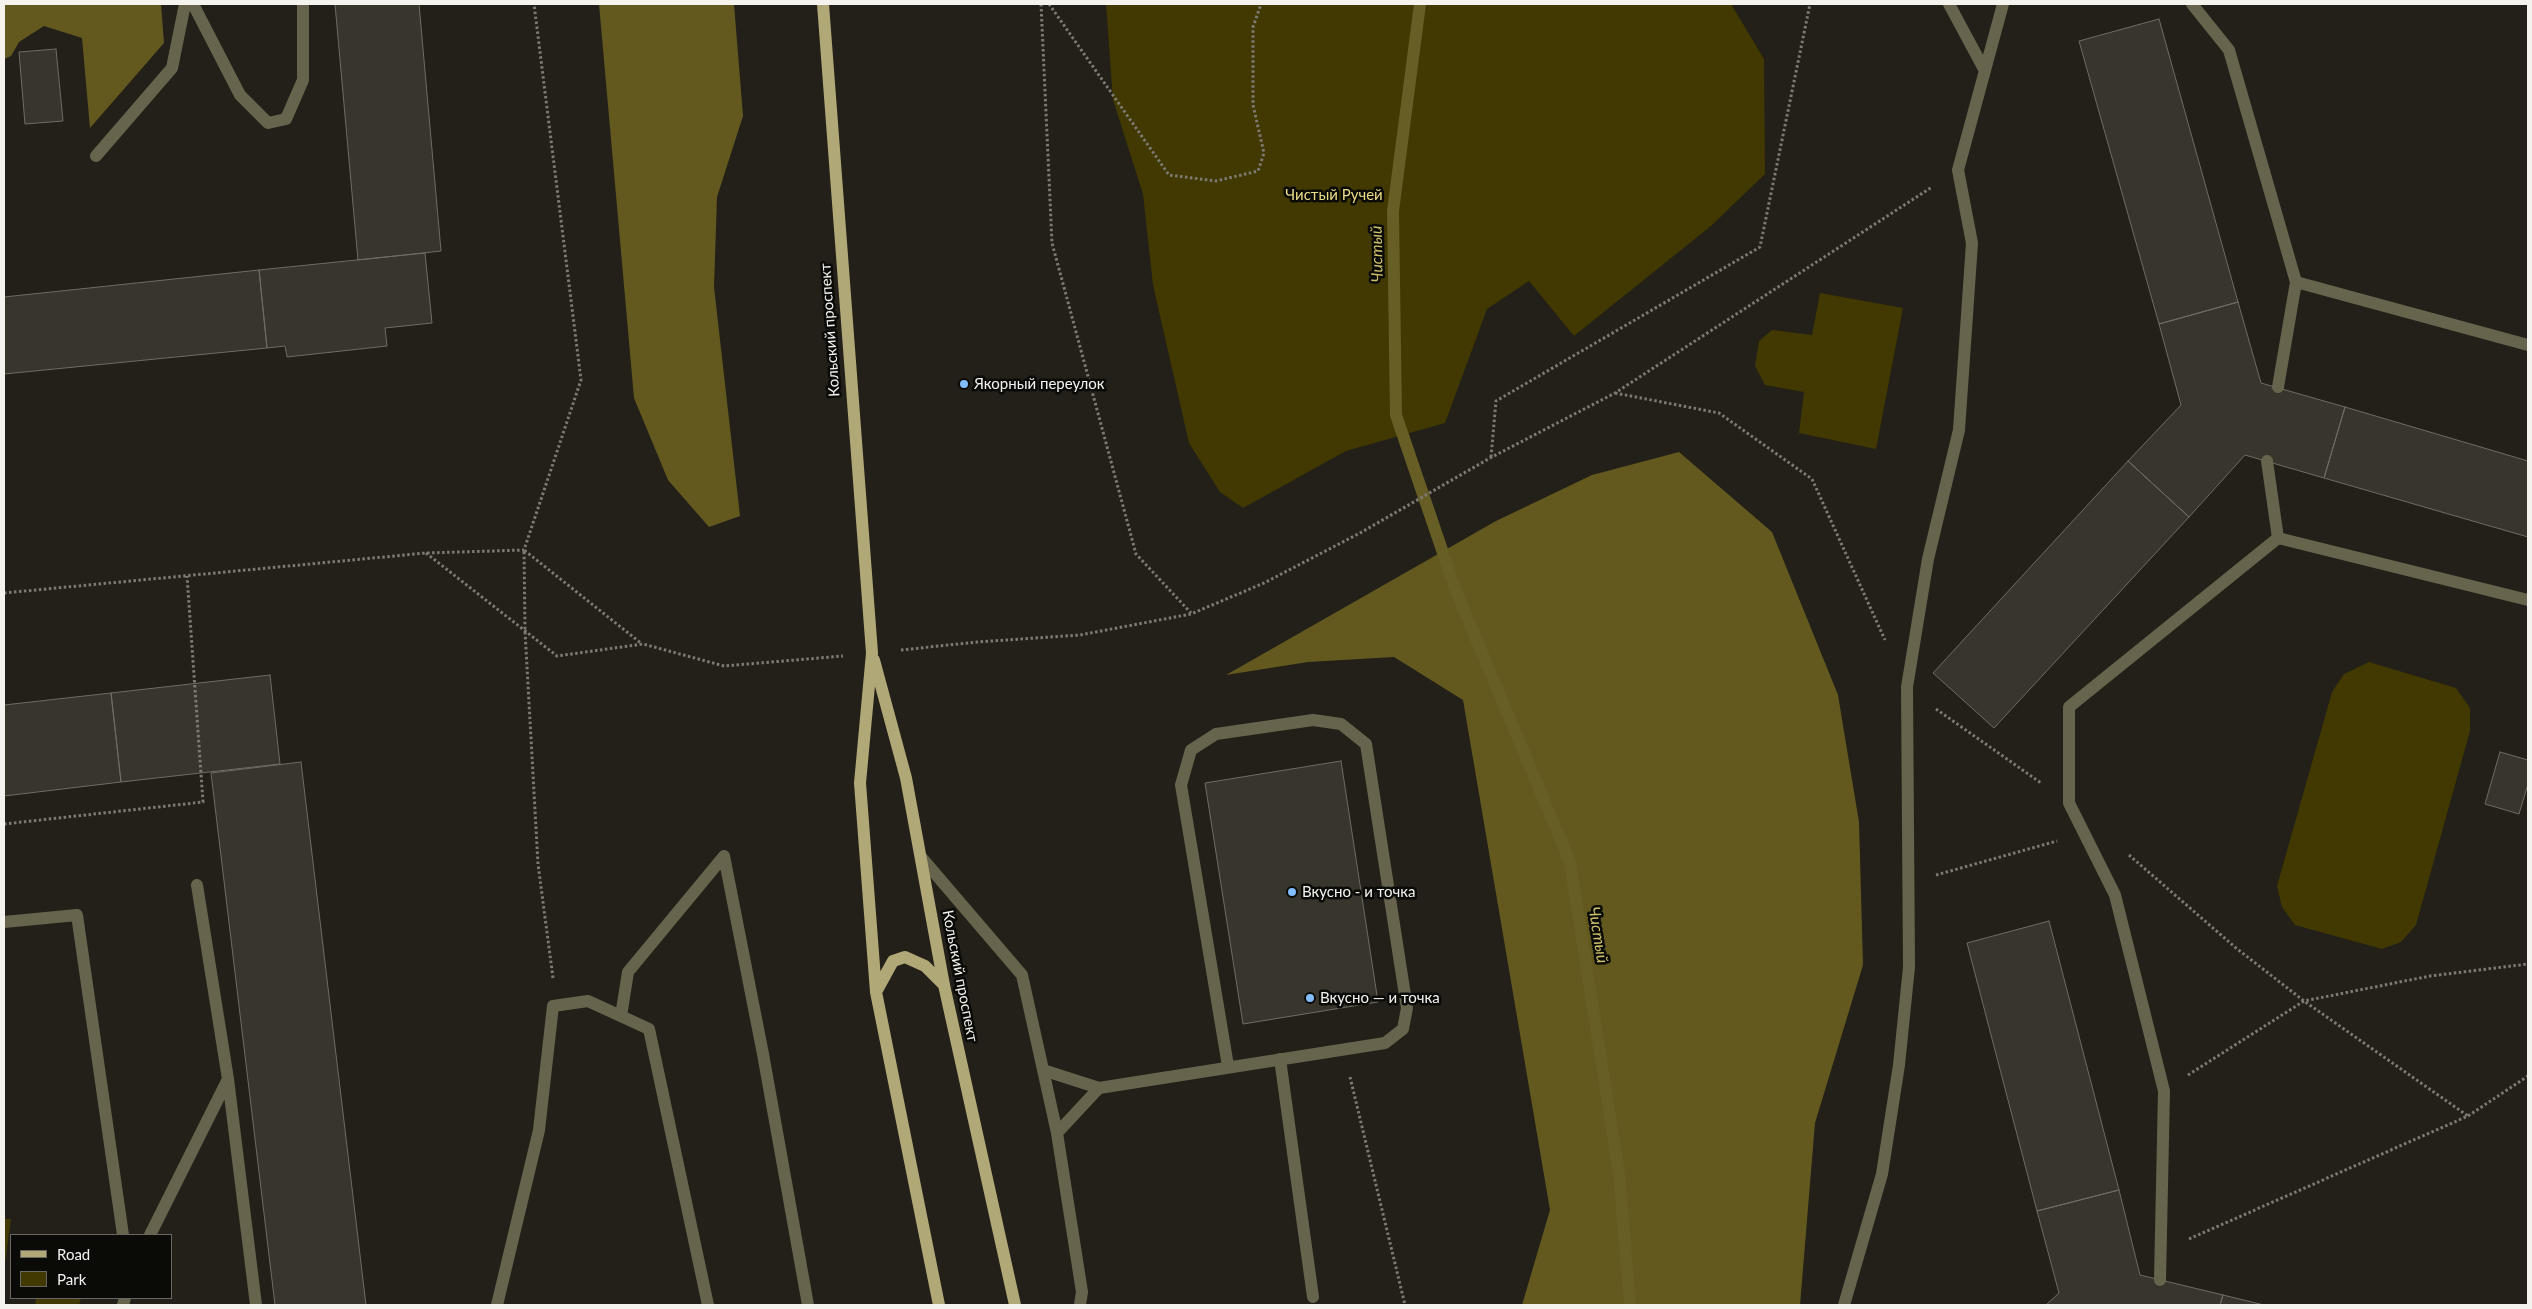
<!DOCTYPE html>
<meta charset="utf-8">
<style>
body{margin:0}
#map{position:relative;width:2532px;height:1309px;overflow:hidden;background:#222018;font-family:Lato,sans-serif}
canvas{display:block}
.frame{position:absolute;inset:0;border:5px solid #f4f3ee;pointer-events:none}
.legend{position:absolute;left:10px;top:1234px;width:162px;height:65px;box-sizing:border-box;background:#0a0a07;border:1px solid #686763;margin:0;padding:6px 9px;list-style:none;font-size:15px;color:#f4f3ee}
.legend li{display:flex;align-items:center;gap:10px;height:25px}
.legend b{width:25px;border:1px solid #686763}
</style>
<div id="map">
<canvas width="2532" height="1309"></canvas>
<div class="frame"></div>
<ul class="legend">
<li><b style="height:6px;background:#b0a877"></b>Road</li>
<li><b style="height:14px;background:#413901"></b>Park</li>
</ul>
</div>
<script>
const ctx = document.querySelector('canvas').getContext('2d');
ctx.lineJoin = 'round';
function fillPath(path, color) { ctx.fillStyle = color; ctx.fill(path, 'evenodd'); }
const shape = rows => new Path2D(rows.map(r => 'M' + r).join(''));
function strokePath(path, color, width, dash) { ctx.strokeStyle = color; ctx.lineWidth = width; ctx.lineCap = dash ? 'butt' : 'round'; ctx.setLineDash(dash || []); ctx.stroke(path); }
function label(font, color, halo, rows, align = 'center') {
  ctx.font = font + ' Lato,sans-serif'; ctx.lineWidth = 5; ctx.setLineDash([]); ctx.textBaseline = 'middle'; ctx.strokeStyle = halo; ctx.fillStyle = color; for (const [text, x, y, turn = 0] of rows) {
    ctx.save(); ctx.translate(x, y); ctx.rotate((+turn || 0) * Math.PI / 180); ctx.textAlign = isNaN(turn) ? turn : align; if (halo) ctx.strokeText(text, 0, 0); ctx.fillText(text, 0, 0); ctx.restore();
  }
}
fillPath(shape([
 [1106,4,1731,4,1764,59,1765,174,1711,226,1574,336,1529,281,1487,309,1445,423,1346,451,1243,508,1220,492,1189,443,1153,285,1143,194,1113,100],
 [1820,293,1903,308,1876,449,1799,433,1804,392,1765,385,1755,366,1759,341,1772,330,1812,335],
 [2369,662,2456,688,2470,708,2470,731,2416,925,2401,942,2382,949,2295,925,2282,907,2277,886,2332,692,2344,674],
 [4,1219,11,1219,4,1270],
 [36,1298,81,1298,79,1305,35,1305]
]), '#413901');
fillPath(shape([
 [4,4,161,4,164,43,90,128,82,38,44,26,19,42,11,56,4,59],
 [599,4,734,4,743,116,717,197,714,287,740,516,709,527,668,480,634,398],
 [1679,452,1772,532,1838,695,1859,822,1863,965,1815,1123,1800,1305,1522,1305,1550,1210,1463,700,1394,657,1308,662,1226,675,1496,521,1592,475]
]), '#63591f');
strokePath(shape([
 [1420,4,1393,211,1396,415,1456,591,1570,862,1619,1174,1630,1305]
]), '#675e25', 12);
const building = shape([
 [335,4,419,4,441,251,358,260,335,4],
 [2159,19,2238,302,2159,324,2079,41,2159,19],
 [56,49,63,121,25,124,19,52,56,49],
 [425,253,432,323,385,328,387,346,287,357,285,346,267,348,259,270,425,253],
 [259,270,267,348,4,374,4,297,259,270],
 [2238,302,2261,383,2345,407,2324,478,2245,455,2189,517,2128,461,2181,405,2159,324,2238,302],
 [2345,407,2528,461,2528,537,2324,478,2345,407],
 [2128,461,2189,517,1994,728,1933,673,2128,461],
 [270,675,280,764,121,782,111,693,270,675],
 [111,693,121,782,4,796,4,705,111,693],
 [2500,752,2528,760,2528,784,2519,814,2485,804,2500,752],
 [1341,761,1378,1002,1243,1024,1205,783,1341,761],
 [301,762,366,1305,275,1305,211,773,301,762],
 [2049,921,2119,1190,2037,1211,1967,943,2049,921],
 [2119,1190,2140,1275,2223,1295,2220,1305,2046,1305,2059,1293,2037,1211,2119,1190],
 [2223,1295,2264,1305,2220,1305,2223,1295]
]);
fillPath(building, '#37352c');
strokePath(building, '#6e6d63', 1);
strokePath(shape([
 [1041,4,1052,243,1136,554,1191,613],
 [1049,4,1169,175,1216,181,1258,171,1264,153,1253,105,1253,27,1261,4],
 [1615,393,1719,413,1812,479,1885,640],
 [1491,457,1496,401,1760,247,1810,4],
 [426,553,557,656,643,644,724,666,843,656],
 [4,593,426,553,524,550,581,380,534,4],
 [901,650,977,642,1080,635,1191,614,1264,583,1360,533,1490,458,1615,393,1932,187],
 [1936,709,2041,783],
 [4,824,203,802,187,576],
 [2129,855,2236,948,2304,1001,2468,1116],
 [1936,875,2057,841],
 [553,978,538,864,525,631,524,550,642,644],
 [2188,1075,2304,1001,2430,976,2528,964],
 [1350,1077,1405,1305],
 [2189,1239,2468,1116,2528,1076]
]), '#7c7a73', 3, [2.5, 2.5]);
strokePath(shape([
 [193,4,240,95,268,123,286,119,303,80,303,4],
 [1949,4,1985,71],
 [2192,4,2229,50,2296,282,2278,387],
 [96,156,172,68,185,4],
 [2296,282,2528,345],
 [2278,538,2528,600],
 [921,857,1022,975,1057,1133,1082,1292,1080,1305],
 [621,1016,628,972,724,856,763,1054,808,1305],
 [1280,1059,1313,1297],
 [1043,1070,1099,1088,1385,1043,1403,1029,1407,1008,1366,744,1341,724,1313,720,1216,734,1191,750,1181,785,1228,1066],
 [228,1079,256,1305],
 [1057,1133,1099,1088],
 [150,1235,228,1079,197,885],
 [2160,1280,2164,1091,2115,895,2069,803,2069,707,2278,538,2267,461],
 [123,1305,125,1298],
 [497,1305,539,1130,553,1006,588,1001,649,1029,708,1305],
 [1844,1305,1882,1174,1899,1065,1909,967,1907,687,1928,559,1959,430,1972,243,1958,170,2003,4]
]), '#67644d', 12);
strokePath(shape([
 [4,922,77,915,123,1235]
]), '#67644d', 12);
strokePath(shape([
 [823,4,872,653,860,783,876,992,939,1305],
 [874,660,906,778,944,985,1015,1305],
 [876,992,893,961,905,957,925,966,944,985]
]), '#b0a877', 12);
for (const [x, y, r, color] of [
 [964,384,5,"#81bdfa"],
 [1292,892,5,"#81bdfa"],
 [1310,998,5,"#81bdfa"]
]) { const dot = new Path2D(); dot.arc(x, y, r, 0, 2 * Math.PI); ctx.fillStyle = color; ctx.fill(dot); strokePath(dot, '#0a0a07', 2); }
label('15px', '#ecdd87', '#0a0a07', [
 ["Чистый Ручей",1334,195]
]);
label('15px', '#f4f3ee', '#0a0a07', [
 ["Кольский проспект",830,330,-94],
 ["Кольский проспект",960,976,79]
]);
label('15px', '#f4f3ee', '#0a0a07', [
 ["Якорный переулок",974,384],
 ["Вкусно - и точка",1302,892],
 ["Вкусно — и точка",1320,998]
], 'left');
label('italic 16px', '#cec06b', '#0a0a07', [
 ["Чистый",1377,254,-91],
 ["Чистый",1598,935,81]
]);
</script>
